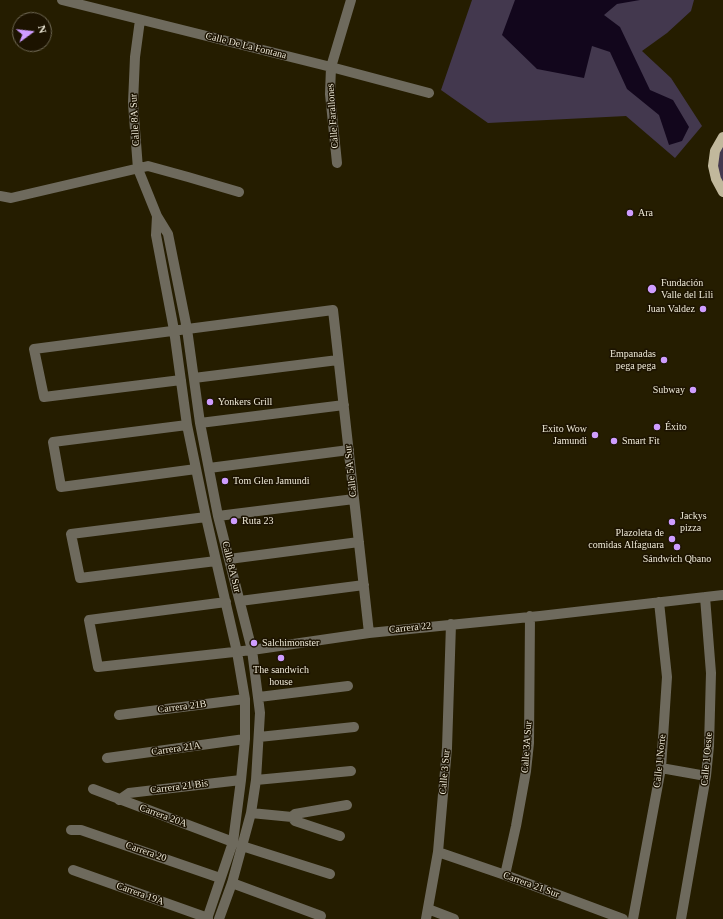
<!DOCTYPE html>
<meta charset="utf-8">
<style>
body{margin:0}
#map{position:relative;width:723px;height:919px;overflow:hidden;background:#251d00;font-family:"Times New Roman",serif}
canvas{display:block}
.north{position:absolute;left:12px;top:12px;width:40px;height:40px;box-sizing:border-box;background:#1c1300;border:1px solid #706956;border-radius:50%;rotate:75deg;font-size:11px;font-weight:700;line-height:16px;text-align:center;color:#eee9d7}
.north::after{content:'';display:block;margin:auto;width:14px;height:18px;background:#cf9dff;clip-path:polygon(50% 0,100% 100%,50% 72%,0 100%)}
</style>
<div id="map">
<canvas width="723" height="919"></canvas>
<div class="north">N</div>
</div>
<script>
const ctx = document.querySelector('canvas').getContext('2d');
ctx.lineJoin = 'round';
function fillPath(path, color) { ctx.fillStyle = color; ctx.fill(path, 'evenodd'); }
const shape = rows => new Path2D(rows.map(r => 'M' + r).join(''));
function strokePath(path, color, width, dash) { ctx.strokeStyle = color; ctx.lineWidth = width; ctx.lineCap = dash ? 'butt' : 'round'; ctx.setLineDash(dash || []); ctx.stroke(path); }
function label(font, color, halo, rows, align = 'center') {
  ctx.font = font + ' "Times New Roman",serif'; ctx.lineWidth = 3; ctx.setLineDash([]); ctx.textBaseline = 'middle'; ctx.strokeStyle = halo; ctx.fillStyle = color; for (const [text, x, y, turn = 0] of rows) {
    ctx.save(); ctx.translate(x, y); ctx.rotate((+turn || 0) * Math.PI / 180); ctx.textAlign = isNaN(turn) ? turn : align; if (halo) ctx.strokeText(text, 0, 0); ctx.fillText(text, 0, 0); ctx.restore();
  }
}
fillPath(shape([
 [472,0,694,0,691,11,667,33,642,51,671,78,702,126,675,158,626,116,488,123,441,90],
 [723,137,723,192,713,166]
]), '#43384e');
fillPath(shape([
 [515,0,640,0,617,4,604,15,620,27,650,90,673,100,689,127,682,141,669,145,659,115,627,89,610,52,592,46,584,78,537,69,502,35]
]), '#12061c');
strokePath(shape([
 [62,0,331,67,429,93],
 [140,20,135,57,133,103,138,169,157,216,168,234,187,329,200,423,218,516,252,650,260,713,256,780,251,813,232,883,219,919],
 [337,163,330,94,331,67,351,0],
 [0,196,11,198,148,166,188,177,239,192],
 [157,216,156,235,174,330,187,425,206,517,237,652,245,699,245,739,241,780,233,842,207,919],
 [194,378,338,360],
 [181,380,44,397,34,349,333,310,369,633],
 [200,423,344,405],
 [187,425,53,442,61,487,196,469],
 [209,468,349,450],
 [218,516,354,499],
 [206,517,71,534,80,578,216,561],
 [229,559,359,542],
 [240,601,364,585],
 [226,602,89,620,98,667,252,650,369,633,540,616,723,595],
 [259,697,348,686],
 [119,715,245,699],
 [259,737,354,727],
 [107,758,245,739],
 [661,768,706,776],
 [256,780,351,771],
 [93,789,233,842],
 [119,800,129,793,241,780],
 [251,813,292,817,295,821,340,836],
 [292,817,295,814,347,805],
 [71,830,81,830,220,878],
 [242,846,330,874],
 [438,852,505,875,623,919],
 [73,870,208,918],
 [505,875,516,826,526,771,529,743,530,616],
 [232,883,321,916],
 [428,909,454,919],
 [426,919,438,852,447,748,451,624],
 [633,919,661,768,667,677,659,602],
 [681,919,706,776,709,746,711,673,705,597]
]), '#6e6a5d', 10);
strokePath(shape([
 [723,137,715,151,713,166,716,179,723,192]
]), '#c1b89c', 10);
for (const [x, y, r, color] of [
 [630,213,4,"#cf9dff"],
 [652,289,5,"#cf9dff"],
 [703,309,4,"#cf9dff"],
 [664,360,4,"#cf9dff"],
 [693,390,4,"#cf9dff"],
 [210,402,4,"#cf9dff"],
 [657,427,4,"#cf9dff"],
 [595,435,4,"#cf9dff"],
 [614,441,4,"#cf9dff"],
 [225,481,4,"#cf9dff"],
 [234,521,4,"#cf9dff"],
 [672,522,4,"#cf9dff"],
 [672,539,4,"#cf9dff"],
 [677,547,4,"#cf9dff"],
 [254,643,4,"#cf9dff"],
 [281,658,4,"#cf9dff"]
]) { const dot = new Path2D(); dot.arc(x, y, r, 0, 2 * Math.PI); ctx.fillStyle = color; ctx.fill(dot); strokePath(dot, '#1c1300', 1.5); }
label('10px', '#eee9d7', '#1c1300', [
 ["Calle De La Fontana",246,46,14],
 ["Calle Farallones",333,116,-94],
 ["Calle 8A Sur",135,120,-93],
 ["Calle 5A Sur",351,471,-96],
 ["Calle 8A Sur",231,567,76],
 ["Carrera 22",410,628,-6],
 ["Carrera 21B",182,707,-7],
 ["Calle 3A Sur",527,747,-86],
 ["Carrera 21A",176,749,-8],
 ["Calle 1 Oeste",707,759,-85],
 ["Calle 1 Norte",660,761,-84],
 ["Calle 3 Sur",445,772,-85],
 ["Carrera 21 Bis",179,787,-7],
 ["Carrera 20A",163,816,20],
 ["Carrera 20",146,852,19],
 ["Carrera 21 Sur",531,885,20],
 ["Carrera 19A",140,894,20]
]);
label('10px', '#eee9d7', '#1c1300', [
 ["Ara",638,213],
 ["Fundación",661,283],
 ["Valle del Lili",661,295],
 ["Juan Valdez",695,309,"right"],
 ["Empanadas",656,354,"right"],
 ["pega pega",656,366,"right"],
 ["Subway",685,390,"right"],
 ["Yonkers Grill",218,402],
 ["Éxito",665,427],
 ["Exito Wow",587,429,"right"],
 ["Jamundi",587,441,"right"],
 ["Smart Fit",622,441],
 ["Tom Glen Jamundi",233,481],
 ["Jackys",680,516],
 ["pizza",680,528],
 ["Ruta 23",242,521],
 ["Plazoleta de",664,533,"right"],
 ["comidas Alfaguara",664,545,"right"],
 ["Sándwich Qbano",677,559,"center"],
 ["Salchimonster",262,643],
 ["The sandwich",281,670,"center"],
 ["house",281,682,"center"]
], 'left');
</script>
